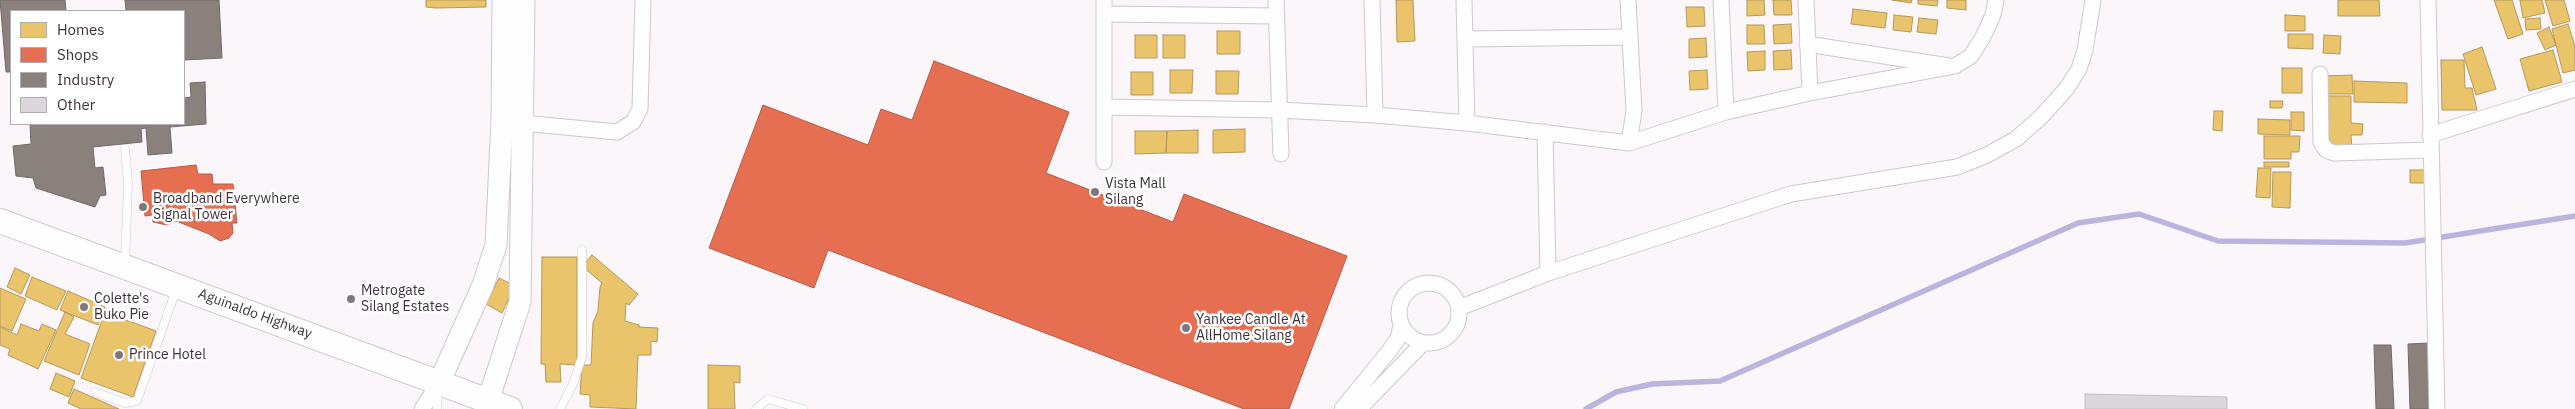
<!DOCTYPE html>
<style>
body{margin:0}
#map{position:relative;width:2575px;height:409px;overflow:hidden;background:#fbf6fa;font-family:"IBM Plex Sans",sans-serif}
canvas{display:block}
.legend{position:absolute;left:10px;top:10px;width:175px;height:115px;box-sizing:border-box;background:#fff;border:1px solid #b1adb0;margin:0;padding:6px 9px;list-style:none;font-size:15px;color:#3d323a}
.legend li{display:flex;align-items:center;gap:10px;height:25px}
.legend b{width:25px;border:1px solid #b1adb0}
</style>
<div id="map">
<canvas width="2575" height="409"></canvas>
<ul class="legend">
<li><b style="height:14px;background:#e9c46a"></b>Homes</li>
<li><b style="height:14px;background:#e76f51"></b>Shops</li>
<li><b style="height:14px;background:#8a817c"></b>Industry</li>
<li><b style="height:14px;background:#dcd7dd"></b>Other</li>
</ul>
</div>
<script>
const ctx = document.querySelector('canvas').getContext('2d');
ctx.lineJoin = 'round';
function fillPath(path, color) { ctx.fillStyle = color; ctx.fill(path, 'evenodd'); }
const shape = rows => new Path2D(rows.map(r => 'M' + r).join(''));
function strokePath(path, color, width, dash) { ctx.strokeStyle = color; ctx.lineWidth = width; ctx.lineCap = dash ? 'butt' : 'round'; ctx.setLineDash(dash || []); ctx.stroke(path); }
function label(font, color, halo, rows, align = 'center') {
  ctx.font = font + ' "IBM Plex Sans",sans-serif'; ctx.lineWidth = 5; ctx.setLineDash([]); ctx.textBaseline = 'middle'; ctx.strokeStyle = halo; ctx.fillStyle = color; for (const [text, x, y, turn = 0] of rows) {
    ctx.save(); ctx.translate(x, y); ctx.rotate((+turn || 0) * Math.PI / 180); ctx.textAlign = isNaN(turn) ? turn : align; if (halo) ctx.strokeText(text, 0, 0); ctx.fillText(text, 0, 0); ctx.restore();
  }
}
const homes = shape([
 [426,0,486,0,486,7,436,8,426,7,426,0],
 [1396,0,1413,0,1415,41,1397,42,1396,0],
 [1747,0,1764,0,1765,15,1747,16,1747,0],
 [1773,0,1791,0,1792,15,1774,15,1773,0],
 [1892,0,1912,0,1911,3,1892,0],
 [1918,0,1938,0,1937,6,1918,4,1918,0],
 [1947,0,1966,0,1966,10,1947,8,1947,0],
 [2338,0,2379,0,2380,16,2338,16,2338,0],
 [2494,0,2512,0,2523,34,2508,39,2494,0],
 [2520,0,2542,0,2545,13,2523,18,2520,0],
 [2545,0,2564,0,2570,21,2553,26,2545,0],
 [1686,7,1704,7,1705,26,1687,27,1686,7],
 [1853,9,1887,13,1885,28,1851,24,1853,9],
 [1894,15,1913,17,1911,32,1893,30,1894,15],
 [2285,15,2305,16,2305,31,2285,31,2285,15],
 [1919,18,1938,20,1936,34,1917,32,1919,18],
 [2540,18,2541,29,2526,30,2525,19,2540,18],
 [1791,24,1792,43,1774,44,1773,25,1791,24],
 [2568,24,2575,46,2575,70,2563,73,2552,29,2568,24],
 [1747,25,1764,25,1765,44,1747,44,1747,25],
 [2549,27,2556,45,2545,50,2537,33,2549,27],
 [1217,31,1240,31,1240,54,1217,54,1217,31],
 [2288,34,2313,34,2313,49,2288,48,2288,34],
 [1135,35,1157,35,1157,58,1135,58,1135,35],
 [1163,35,1185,35,1185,58,1163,58,1163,35],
 [2324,35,2341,36,2340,54,2323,53,2324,35],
 [1706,38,1707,57,1689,58,1689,39,1706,38],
 [2482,47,2496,89,2476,95,2463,54,2482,47],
 [1791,50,1792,69,1774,70,1773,51,1791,50],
 [2553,50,2562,82,2529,91,2520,59,2553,50],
 [1765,51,1765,70,1748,71,1747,52,1765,51],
 [2441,60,2464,60,2465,88,2472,88,2477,110,2442,110,2441,60],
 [2282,68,2302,68,2302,93,2282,93,2282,68],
 [1170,70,1193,70,1192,93,1170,93,1170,70],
 [1707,70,1708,89,1690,90,1689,71,1707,70],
 [1216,71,1239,71,1238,94,1216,94,1216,71],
 [1131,72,1153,72,1153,95,1131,95,1131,72],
 [2352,75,2353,94,2323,94,2322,76,2352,75],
 [2354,81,2407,83,2407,103,2354,102,2354,81],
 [2328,96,2351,96,2351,123,2363,124,2362,135,2351,135,2352,149,2329,149,2328,96],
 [2270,101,2283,101,2282,108,2270,108,2270,101],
 [2214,111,2223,111,2222,131,2213,130,2214,111],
 [2291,112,2304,112,2304,131,2291,130,2291,112],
 [2258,119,2290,120,2290,135,2258,134,2258,119],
 [1245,129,1245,152,1213,153,1213,130,1245,129],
 [1198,130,1198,153,1166,153,1167,131,1198,130],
 [1135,131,1167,131,1166,153,1135,154,1135,131],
 [2264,136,2300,136,2299,152,2291,152,2291,159,2264,159,2264,136],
 [2264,162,2289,162,2289,167,2264,167,2264,162],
 [2258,168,2271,168,2270,198,2256,197,2258,168],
 [2410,170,2427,170,2426,183,2410,183,2410,170],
 [2273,172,2291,172,2290,208,2272,207,2273,172],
 [592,255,638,294,629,305,626,303,625,321,639,325,639,327,658,328,657,342,651,341,651,355,638,355,636,409,590,407,590,395,580,394,582,365,591,365,593,323,598,311,600,287,602,283,582,266,592,255],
 [542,257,577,257,577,365,560,364,561,382,546,382,545,364,541,364,542,257],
 [15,268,30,275,21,294,7,287,15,268],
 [32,277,66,291,57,310,25,296,32,277],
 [499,278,515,286,502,313,486,304,499,278],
 [0,288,26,299,12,331,0,326,0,288],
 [68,291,105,307,98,325,60,310,68,291],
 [65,312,74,317,65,334,90,344,79,375,44,361,65,312],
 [105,312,156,331,133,397,81,378,105,312],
 [21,324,39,331,42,324,56,330,38,369,8,355,10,349,0,345,0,327,17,335,21,324],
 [708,365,740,366,740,383,734,382,735,409,708,409,708,365],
 [56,373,75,381,69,397,50,389,56,373],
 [74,389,119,409,81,409,68,403,74,389]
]);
fillPath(homes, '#e9c46a');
strokePath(homes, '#b5985c', 1);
const shops = shape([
 [934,61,1069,112,1046,173,1173,222,1184,194,1347,256,1289,409,1244,409,828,250,814,288,709,248,763,105,868,145,881,109,912,120,934,61],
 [196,165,198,174,212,174,213,184,233,184,237,223,232,223,233,233,229,238,220,241,209,234,176,221,167,225,153,222,152,215,145,216,141,171,196,165]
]);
fillPath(shops, '#e76f51');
strokePath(shops, '#b45d4a', 1);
const industry = shape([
 [0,0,65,0,66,11,11,11,11,72,6,72,0,0],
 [125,0,219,0,222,58,184,60,184,11,126,11,125,0],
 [205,82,206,124,170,127,172,153,148,155,146,128,141,129,142,142,93,147,95,168,103,167,106,195,100,196,95,207,36,188,33,178,16,176,13,146,31,144,30,124,184,124,184,98,191,97,190,83,205,82],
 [2430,343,2432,409,2410,409,2408,344,2430,343],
 [2374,345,2391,345,2394,409,2376,409,2374,345]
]);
fillPath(industry, '#8a817c');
strokePath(industry, '#736968', 1);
strokePath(shape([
 [1586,409,1616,392,1652,384,1720,381,2078,223,2139,214,2218,241,2405,243,2575,216]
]), '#bab5df', 5.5);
const building = shape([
 [2085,394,2227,397,2227,409,2085,409,2085,394]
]);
fillPath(building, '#dcd7dd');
strokePath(building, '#c3bec5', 1);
const lane = shape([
 [125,149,128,183,125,265],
 [95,392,125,403,137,401,176,290],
 [437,409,438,390],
 [560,409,573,384,582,357,582,250],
 [756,409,768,399,803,409]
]);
const street = shape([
 [1104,0,1104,162],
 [1276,0,1281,154],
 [1372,0,1375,115],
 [1464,0,1467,123],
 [1628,0,1634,111,1629,143],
 [1721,0,1726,112],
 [1806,0,1810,93],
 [2428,0,2437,409],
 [1104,14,1277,16],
 [1465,39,1629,37],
 [1807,44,1949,66],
 [2320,74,2321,142,2326,150,2334,153,2430,150],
 [1104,107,1279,110,1375,115,1467,123,1629,143,1726,112,1810,93,1955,66,1971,56,1983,37,1993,15,1996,0],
 [512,122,617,132,633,122,640,109,643,0],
 [1545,132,1548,273],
 [2430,135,2575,89],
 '1399 313a30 30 0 1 1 60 0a30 30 0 1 1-60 0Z',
 [1459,308,1548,273,1791,194,1957,167,1987,155,2016,139,2041,117,2067,88,2079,69,2085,50,2093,0],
 [422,409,439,383],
 [1342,409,1390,350,1398,338,1401,326],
 [1359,409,1423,343]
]);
const secondary = shape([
 [439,383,483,285,496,245,502,121,503,0],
 [488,401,520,302,524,0]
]);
const primary = shape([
 [0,221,510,409]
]);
strokePath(lane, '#cfc8cd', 9);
strokePath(street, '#cfc8cd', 17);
strokePath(secondary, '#cfc8cd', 23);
strokePath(primary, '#cfc8cd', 26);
strokePath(lane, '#fefefe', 8);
strokePath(street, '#fefefe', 15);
strokePath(secondary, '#fefefe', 21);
strokePath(primary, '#fefefe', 24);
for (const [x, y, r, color] of [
 [1095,192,5,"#80777d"],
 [143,207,5,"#80777d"],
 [351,299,5,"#80777d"],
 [84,307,5,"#80777d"],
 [1186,328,5,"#80777d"],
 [119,355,5,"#80777d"]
]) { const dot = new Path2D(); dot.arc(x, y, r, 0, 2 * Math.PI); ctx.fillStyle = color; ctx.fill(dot); strokePath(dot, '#fff', 2); }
label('14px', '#3d323a', '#fff', [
 ["Vista Mall",1105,184],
 ["Silang",1105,200],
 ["Broadband Everywhere",153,199],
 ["Signal Tower",153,215],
 ["Metrogate",361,291],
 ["Silang Estates",361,307],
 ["Colette's",94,299],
 ["Buko Pie",94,315],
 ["Yankee Candle At",1196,320],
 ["AllHome Silang",1196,336],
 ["Prince Hotel",129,355]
], 'left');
label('14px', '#3d323a', '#fff', [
 ["Aguinaldo Highway",255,314,20]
]);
</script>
